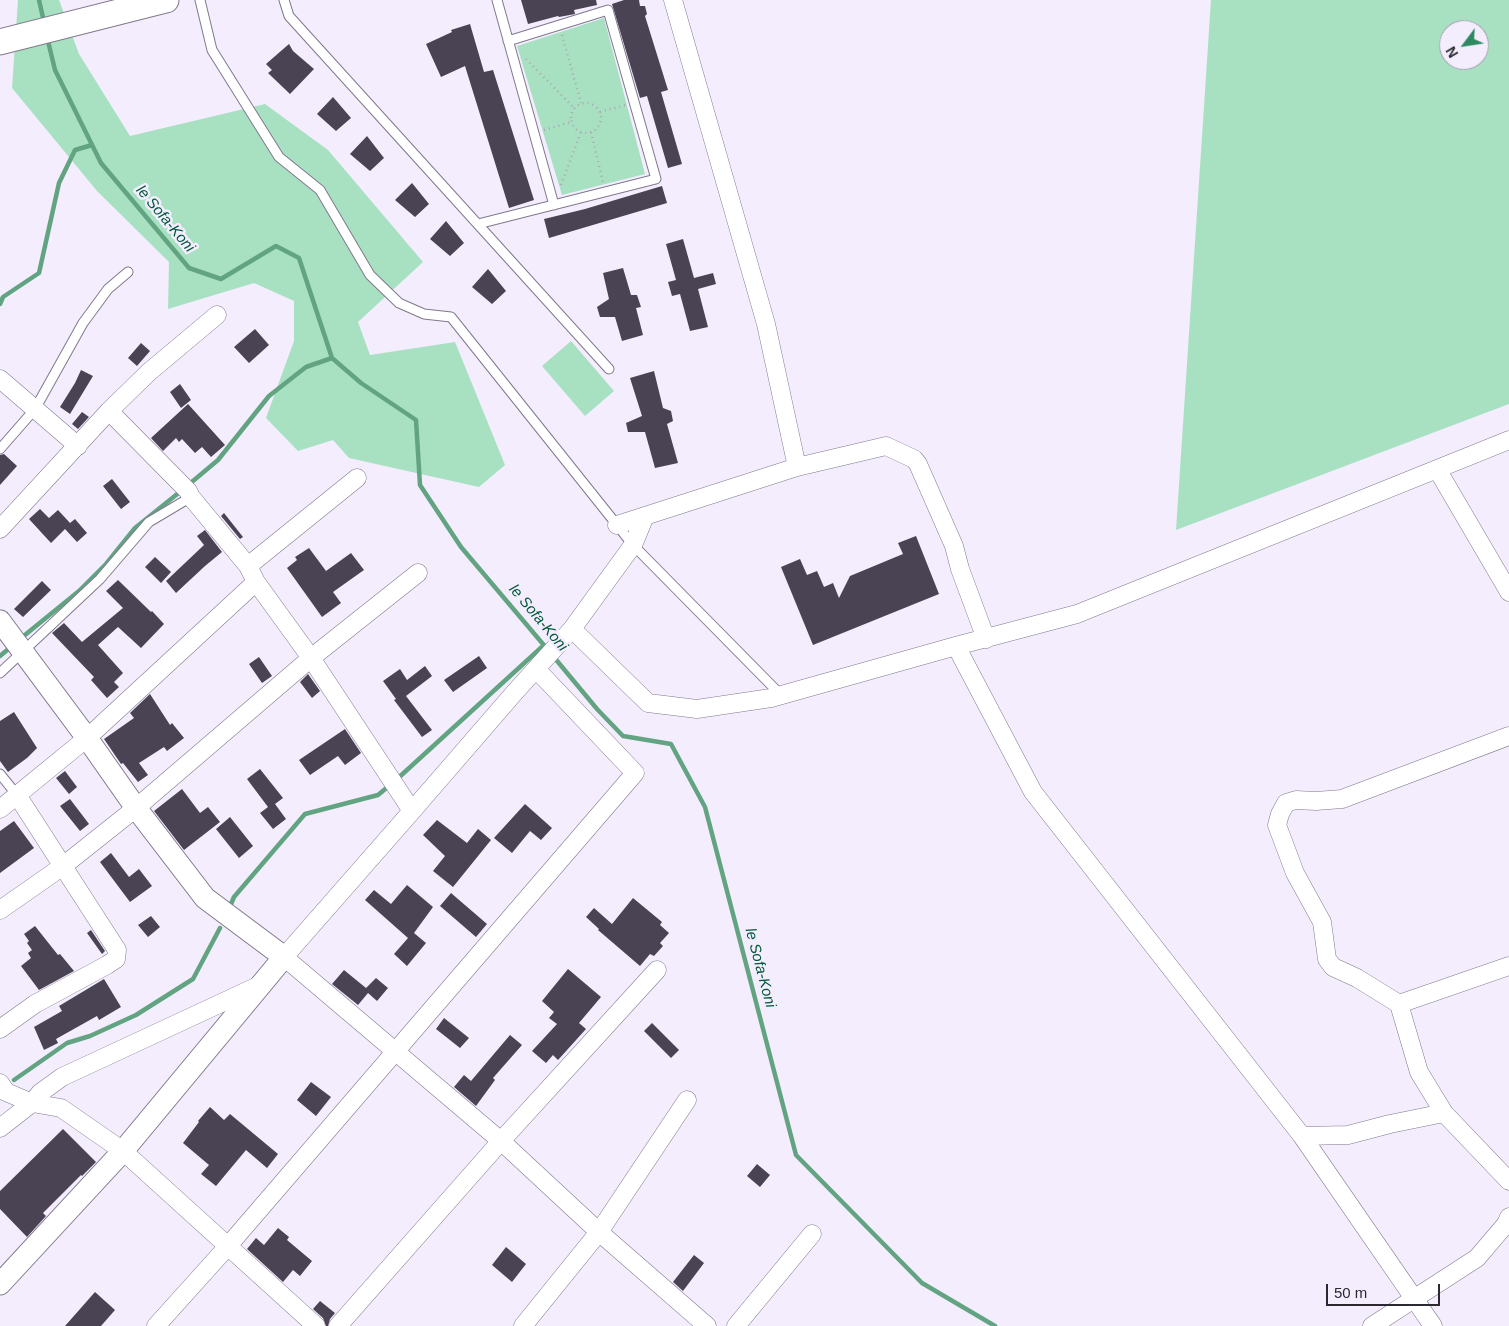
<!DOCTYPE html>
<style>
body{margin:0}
#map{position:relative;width:1509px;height:1326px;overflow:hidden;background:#f3edfe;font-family:Helvetica,sans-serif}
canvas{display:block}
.north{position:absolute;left:1439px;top:20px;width:50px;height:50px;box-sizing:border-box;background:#f3edfe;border:1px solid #a39eac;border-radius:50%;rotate:239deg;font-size:14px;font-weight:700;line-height:20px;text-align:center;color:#2b2830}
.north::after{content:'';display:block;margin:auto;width:18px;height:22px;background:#2d895f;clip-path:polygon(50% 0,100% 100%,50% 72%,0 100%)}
.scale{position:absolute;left:1326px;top:1284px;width:114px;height:22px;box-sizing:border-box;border:2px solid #2b2830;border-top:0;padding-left:6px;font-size:15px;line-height:18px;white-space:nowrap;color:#2b2830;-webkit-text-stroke:4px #f3edfe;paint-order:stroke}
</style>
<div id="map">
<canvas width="1509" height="1326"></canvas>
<div class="north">N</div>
<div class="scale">50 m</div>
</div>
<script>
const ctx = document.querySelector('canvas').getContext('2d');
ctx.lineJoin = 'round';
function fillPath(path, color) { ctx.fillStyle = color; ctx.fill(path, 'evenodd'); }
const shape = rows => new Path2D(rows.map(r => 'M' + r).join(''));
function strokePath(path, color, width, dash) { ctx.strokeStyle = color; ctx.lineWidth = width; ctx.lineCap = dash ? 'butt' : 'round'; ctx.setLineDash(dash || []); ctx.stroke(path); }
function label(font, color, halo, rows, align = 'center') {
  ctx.font = font + ' Helvetica,sans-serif'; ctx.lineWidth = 5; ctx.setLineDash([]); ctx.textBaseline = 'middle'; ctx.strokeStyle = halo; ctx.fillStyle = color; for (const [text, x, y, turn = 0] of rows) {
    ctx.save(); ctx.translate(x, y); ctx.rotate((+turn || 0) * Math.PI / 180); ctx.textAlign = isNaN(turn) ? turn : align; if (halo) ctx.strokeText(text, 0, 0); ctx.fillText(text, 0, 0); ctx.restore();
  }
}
fillPath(shape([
 [18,0,59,0,79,54,130,136,265,104,328,150,423,262,358,322,370,355,455,342,505,465,479,487,349,458,333,440,298,451,266,418,294,341,294,301,254,283,168,309,169,262,97,191,12,88],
 [1211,0,1509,0,1509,404,1176,530],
 [1449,30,1479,30,1479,60,1449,60],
 [604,18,645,174,562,195,517,46],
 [571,341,614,391,585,416,542,366]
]), '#a8e1c2');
strokePath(shape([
 [39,0,44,22],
 [47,37,55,70,101,163,189,268,221,279,276,246,299,258,332,358,361,383,416,420,420,485,461,547,548,650],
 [0,304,3,297,39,273,59,183,75,150,92,145],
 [187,486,218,460,269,396,306,367,332,358],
 [20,639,79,591,106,564,135,528,181,491],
 [0,656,12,646],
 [553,656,597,709,623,736,671,744,705,807,796,1155,922,1283,995,1326],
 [396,780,544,645],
 [231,904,234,897,305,814,378,795,390,785],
 [14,1080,67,1043,90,1036,136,1015,193,979,220,928]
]), '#62a481', 4.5);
fillPath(shape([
 [521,0,596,0,597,5,574,10,575,14,559,17,558,16,528,24],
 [624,0,639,0,640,6,645,6,647,14,645,16,668,90,661,92,682,164,668,168,647,96,640,98,612,4],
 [470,24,484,72,493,70,534,200,509,208,465,66,441,77,426,44,452,32,451,30],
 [289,44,293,51,314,69,290,94,268,73,272,70,266,64],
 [333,97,351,118,336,131,317,114],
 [367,136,384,158,370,171,350,154],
 [412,183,429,204,415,217,395,200],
 [662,186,667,203,549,238,544,219,585,209],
 [446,221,464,243,450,256,430,239],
 [683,239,694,278,713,273,716,284,698,289,708,327,690,331,680,294,672,296,668,282,676,280,666,244],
 [623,268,631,295,637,295,641,307,636,308,643,335,622,341,615,317,600,317,597,307,609,299,603,273],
 [488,269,506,291,492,304,472,287],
 [255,329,269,345,249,363,234,347],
 [141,343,150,351,137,366,128,358],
 [81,370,93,376,70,414,60,407,75,383],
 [654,371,663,408,671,411,673,421,667,424,678,463,655,468,645,432,628,432,626,423,642,416,630,378],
 [180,384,191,400,181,408,170,392],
 [188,404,225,445,211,457,202,447,195,453,182,439,179,442,176,438,163,451,151,438],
 [82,412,89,417,78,429,72,424],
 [4,454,17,466,0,485,0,455],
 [112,479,130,502,121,509,103,486],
 [40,509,49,518,58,510,70,523,75,519,87,533,77,542,65,529,51,543,29,519],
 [224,513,243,537,240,539,221,516],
 [205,530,222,552,205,566,176,593,166,581,204,545,197,536],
 [916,536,939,594,813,645,781,567,800,559,807,575,817,571,824,587,833,583,839,598,850,576,903,554,898,543],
 [309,548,326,571,351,553,364,570,333,592,341,603,322,617,287,568,297,560,295,557],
 [155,557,171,572,161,583,145,567],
 [118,580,151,612,152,611,164,624,141,648,118,627,98,645,123,673,114,682,119,687,107,698,91,680,94,677,52,633,64,623,82,642,123,608,106,591],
 [42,581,51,590,23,617,14,609],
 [479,656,487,668,453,692,444,680],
 [259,657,272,676,262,683,249,664],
 [425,666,432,676,406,696,432,730,422,737,394,700,396,699,383,681,400,669,407,680],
 [308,674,320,691,312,698,300,682],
 [150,694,170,725,172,723,184,738,167,751,164,747,139,763,148,775,138,782,123,763,121,764,104,739,134,718,130,713],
 [14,712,37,748,27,758,8,772,0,761,0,721],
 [345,729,361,753,345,765,338,756,310,775,299,760],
 [260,769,283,798,275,804,286,819,273,829,260,813,268,807,247,779],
 [65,771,77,787,69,794,56,778],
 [182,789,200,813,208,807,220,822,184,850,154,811],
 [70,799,89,824,80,831,60,806],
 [525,804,552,828,541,840,530,831,512,853,494,838],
 [230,817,253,846,239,858,216,829],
 [437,820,467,843,478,829,491,840,453,887,433,871,445,856,423,835],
 [14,821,34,848,0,873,0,831],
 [111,853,129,877,139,869,152,886,130,902,100,862],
 [407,885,433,907,414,933,426,943,407,966,394,954,408,938,365,900,374,890,391,904],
 [451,893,487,924,476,937,440,906],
 [633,898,662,922,660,925,669,933,660,943,663,946,654,956,650,954,640,966,598,930,599,929,586,917,594,908,612,924],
 [151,916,160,927,148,937,138,925],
 [35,926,58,955,60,954,74,971,39,990,21,966,31,958,28,953,32,950,27,943,29,941,24,934],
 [91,930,105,951,102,954,87,933],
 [568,969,601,997,579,1023,586,1029,558,1060,553,1055,546,1063,532,1051,557,1024,549,1018,554,1012,542,1001],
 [344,970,366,988,376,978,388,988,377,1001,368,993,358,1005,332,984],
 [104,979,121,1007,99,1020,97,1016,56,1039,58,1043,44,1050,34,1027,62,1011,59,1006],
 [444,1018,469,1038,460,1048,436,1029],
 [652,1023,679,1050,671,1058,644,1031],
 [510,1035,522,1045,493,1078,495,1080,476,1106,454,1087,464,1075,471,1081],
 [311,1082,331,1097,316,1116,297,1100],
 [210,1107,224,1120,230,1114,278,1154,267,1168,246,1150,216,1186,201,1174,209,1165,183,1143,199,1122,198,1121],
 [63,1129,96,1162,82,1176,81,1175,43,1213,46,1216,27,1237,0,1209,0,1191],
 [757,1164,770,1175,760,1187,747,1176],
 [278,1228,289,1237,287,1240,312,1261,300,1276,293,1270,283,1282,247,1249,256,1238,264,1245],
 [506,1247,526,1264,512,1282,492,1265],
 [694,1255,704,1263,683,1291,673,1282],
 [95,1292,115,1310,101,1326,65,1326],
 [320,1301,335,1313,330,1319,328,1326,326,1326,323,1318,313,1309]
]), '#494354');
const service = shape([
 [200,0,212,50,279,157,320,190,370,275,399,303,424,314,451,317,633,545,781,695],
 [284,0,289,16,609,369],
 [497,0,554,205],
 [478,224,656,179,608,10,508,41],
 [0,449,35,409,83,323,108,289,128,272],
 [0,673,100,579,149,522,191,497],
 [0,774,17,795]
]);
const minor = shape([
 [673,0,766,324,797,467],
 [0,379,78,446],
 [109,411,188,491,191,497,248,566,256,582,311,658,412,811],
 [1437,469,1509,592],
 [645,516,633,545,572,629,515,692,412,811,284,957,501,1141,599,1232,707,1326],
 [617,525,797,467,886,446,914,459,918,464,954,546,960,569,986,639],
 [0,529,109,411,149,372,217,315],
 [248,566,357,478],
 [572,629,648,703,697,709,771,698,956,646,1077,614,1509,440],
 [956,646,1033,792,1302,1136,1433,1326],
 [1509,736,1342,799,1316,801,1296,800,1286,803,1280,814,1277,825,1295,873,1322,922,1327,959,1333,967,1357,978,1399,1004,1419,1072,1444,1113,1509,1181],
 [0,809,87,738,256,582],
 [0,910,63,866,136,808,311,658,418,573],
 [1399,1004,1509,966],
 [0,1029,35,1004,107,965,116,959,117,950,17,795],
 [0,1083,6,1092,32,1103,61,1108,123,1151,316,1326],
 [0,1128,32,1103,40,1093,62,1077,260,985],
 [1302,1136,1348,1135,1390,1124,1444,1113],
 [156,1326,228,1246,635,773,536,669],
 [338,1326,501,1141,657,970],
 [523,1326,599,1232,687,1100],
 [736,1326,812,1234],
 [1372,1326,1477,1258,1506,1224,1509,1217]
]);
const tertiary = shape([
 [0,621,87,738,136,808,205,898,284,957,123,1151,0,1284]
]);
const secondary = shape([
 [0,42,166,0]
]);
strokePath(service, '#80798c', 11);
strokePath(minor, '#80798c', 19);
strokePath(tertiary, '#80798c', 23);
strokePath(secondary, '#80798c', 27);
strokePath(shape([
 [562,35,581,103],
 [526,59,574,108],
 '571 118a15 15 0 1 1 30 0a15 15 0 1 1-30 0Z',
 [600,112,625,105],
 [544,130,571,122],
 [591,132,603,182],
 [561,185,581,132]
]), '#aba6b4', 2.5, [1, 4]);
strokePath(service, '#fff', 9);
strokePath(minor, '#fff', 18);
strokePath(tertiary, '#fff', 21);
strokePath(secondary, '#fff', 25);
label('italic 15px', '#005838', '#f3edfe', [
 ["le Sofa-Koni",165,219,50],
 ["le Sofa-Koni",538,618,50],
 ["le Sofa-Koni",760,968,75]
]);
</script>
